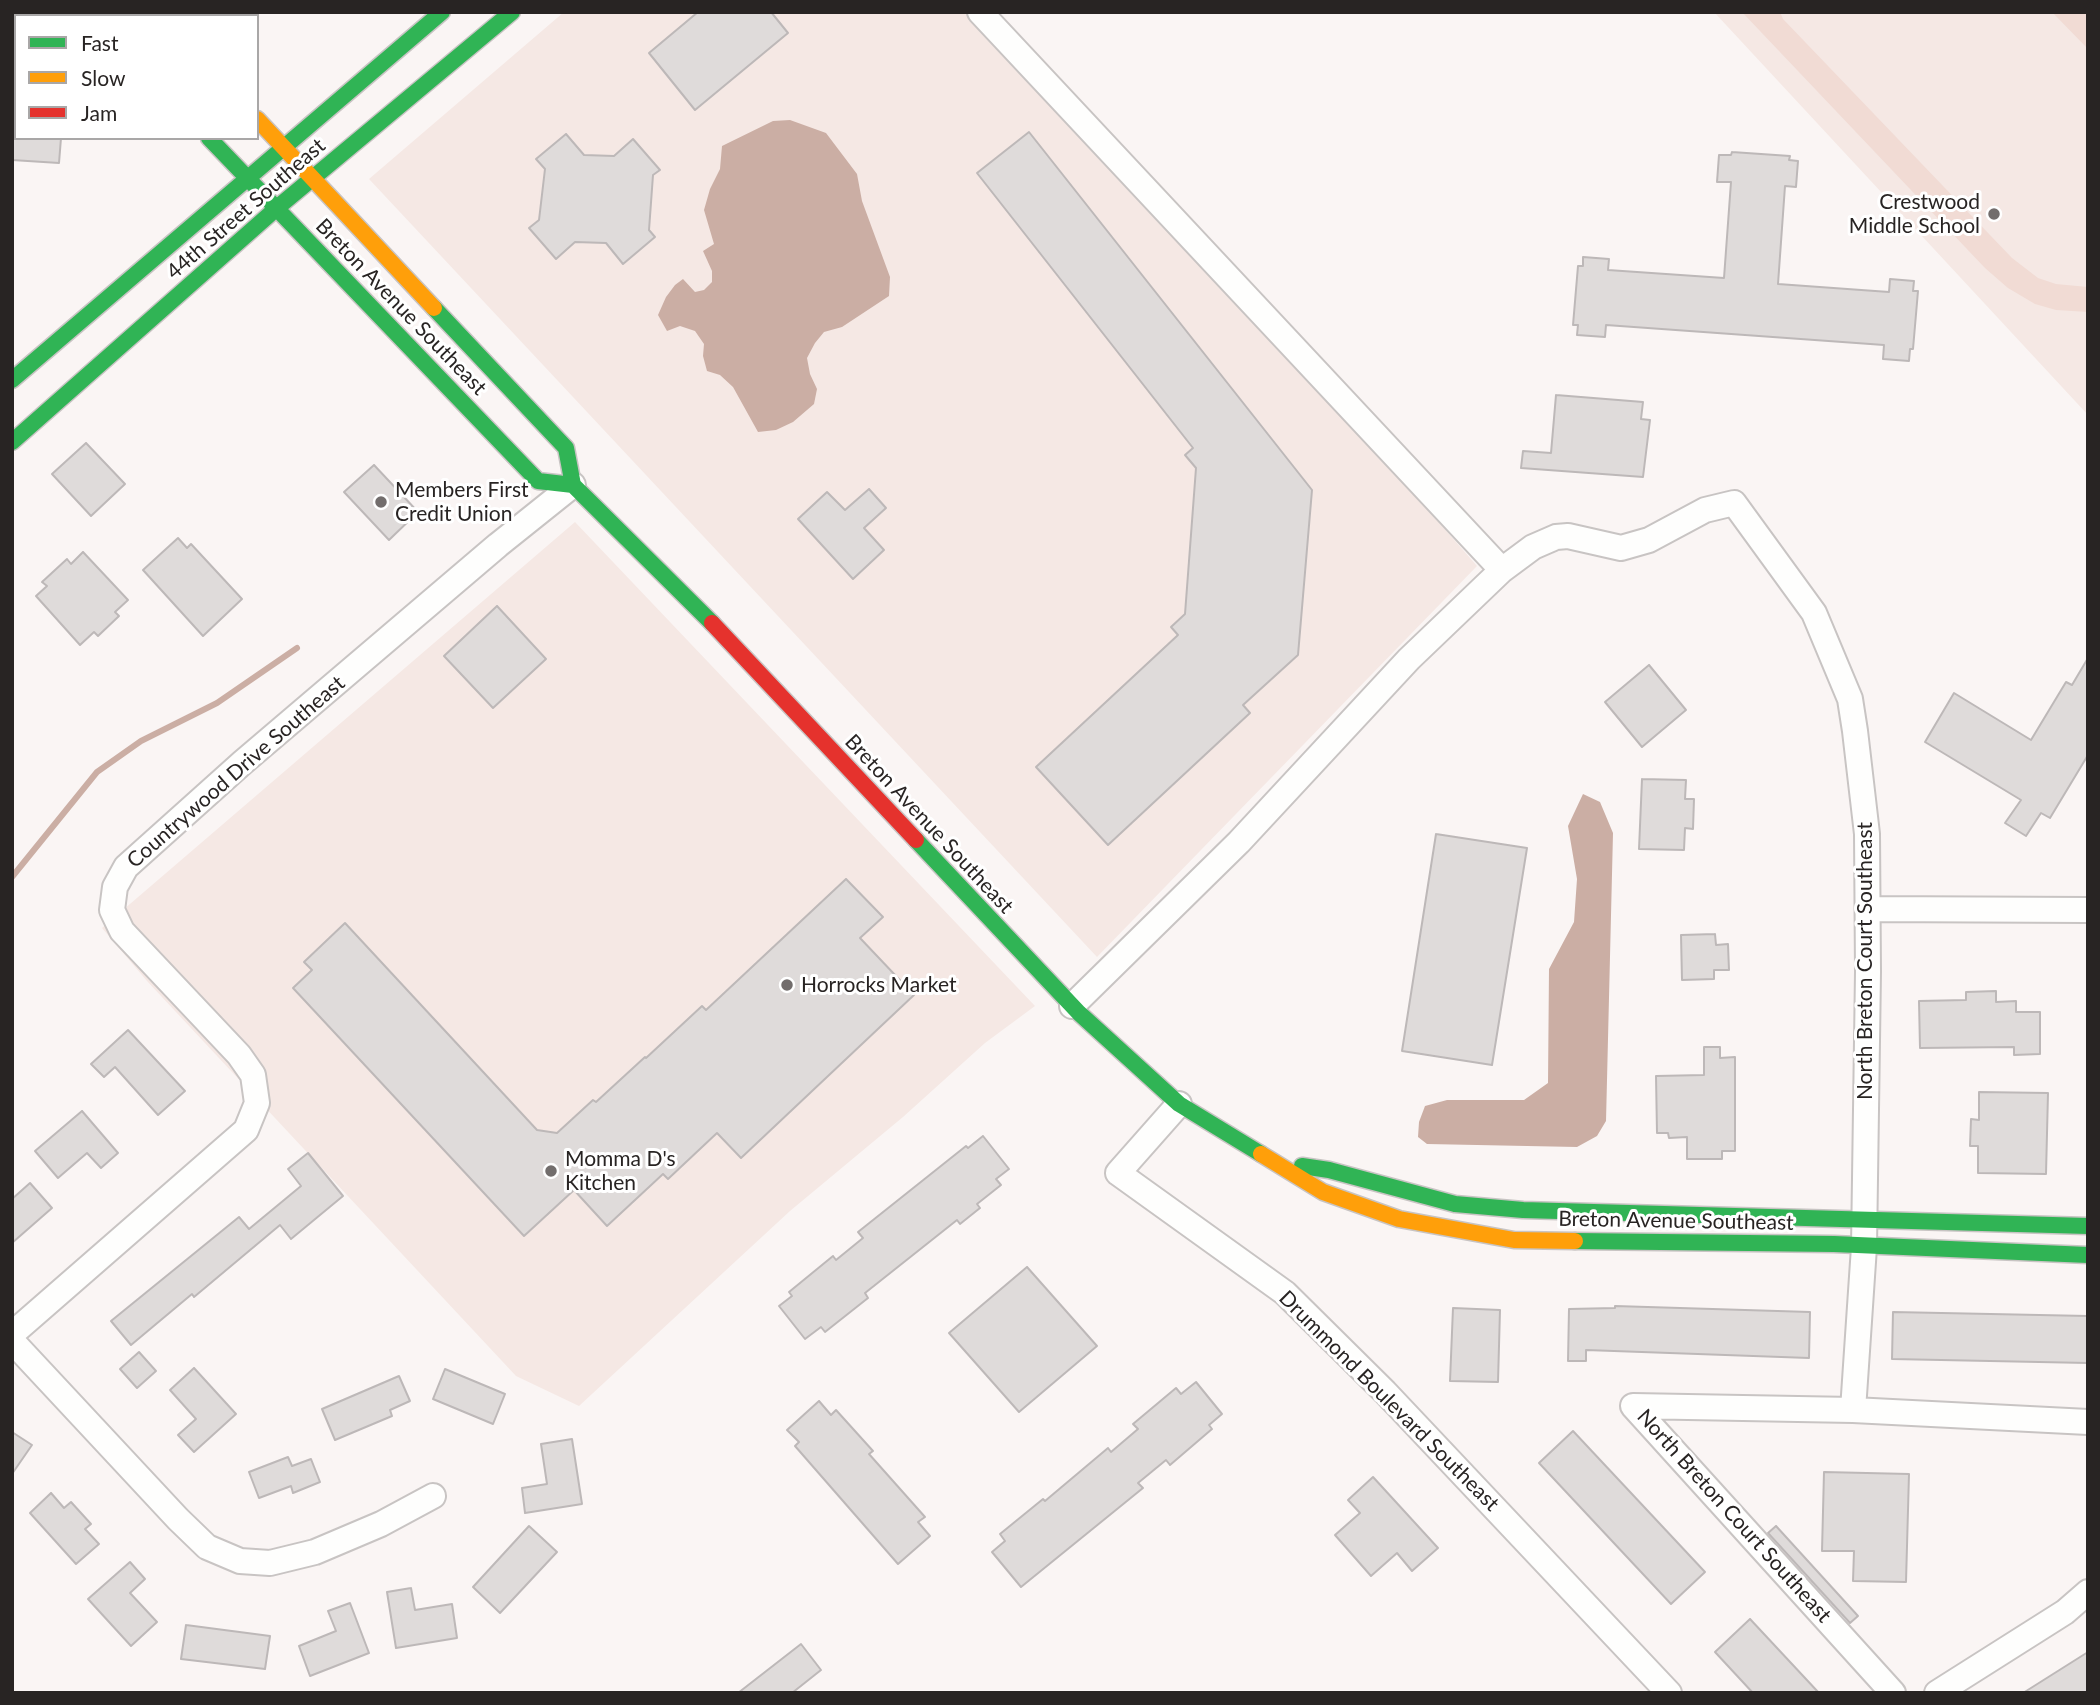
<!DOCTYPE html>
<style>
body{margin:0}
#map{position:relative;width:2100px;height:1705px;overflow:hidden;background:#faf5f4;font-family:Lato,sans-serif}
canvas{display:block}
.frame{position:absolute;inset:0;border:14px solid #282423;pointer-events:none}
.legend{position:absolute;left:14px;top:14px;width:245px;height:126px;box-sizing:border-box;background:#fff;border:2px solid #a9a7a7;margin:0;padding:9px 12px;list-style:none;font-size:21px;color:#282423}
.legend li{display:flex;align-items:center;gap:14px;height:35px}
.legend b{width:35px;border:2px solid #a9a7a7}
</style>
<div id="map">
<canvas width="2100" height="1705"></canvas>
<div class="frame"></div>
<ul class="legend">
<li><b style="height:9px;background:#30b455"></b>Fast</li>
<li><b style="height:9px;background:#ff9f0a"></b>Slow</li>
<li><b style="height:9px;background:#e5322d"></b>Jam</li>
</ul>
</div>
<script>
const ctx = document.querySelector('canvas').getContext('2d');
ctx.lineJoin = 'round';
function fillPath(path, color) { ctx.fillStyle = color; ctx.fill(path, 'evenodd'); }
const shape = rows => new Path2D(rows.map(r => 'M' + r).join(''));
function strokePath(path, color, width, dash) { ctx.strokeStyle = color; ctx.lineWidth = width; ctx.lineCap = dash ? 'butt' : 'round'; ctx.setLineDash(dash || []); ctx.stroke(path); }
function label(font, color, halo, rows, align = 'center') {
  ctx.font = font + ' Lato,sans-serif'; ctx.lineWidth = 6; ctx.setLineDash([]); ctx.textBaseline = 'middle'; ctx.strokeStyle = halo; ctx.fillStyle = color; for (const [text, x, y, turn = 0] of rows) {
    ctx.save(); ctx.translate(x, y); ctx.rotate((+turn || 0) * Math.PI / 180); ctx.textAlign = isNaN(turn) ? turn : align; if (halo) ctx.strokeText(text, 0, 0); ctx.fillText(text, 0, 0); ctx.restore();
  }
}
fillPath(shape([
 [564,12,994,12,1477,566,1097,957,369,179],
 [1714,12,2088,12,2088,415],
 [575,522,1035,1006,985,1043,903,1117,790,1211,579,1406,516,1376,147,981,102,928]
]), '#f5e8e4');
fillPath(shape([
 [1742,12,1780,12,1783,19,2012,258,2038,278,2056,284,2088,287,2088,312,2056,310,2035,304,2008,288,1985,268],
 [2052,12,2086,12,2088,49]
]), '#f1dbd4');
fillPath(shape([
 [790,120,826,133,857,174,862,201,890,277,889,296,842,327,824,332,815,343,807,358,810,374,817,389,814,404,793,422,776,430,758,432,733,387,720,375,707,371,703,356,704,344,695,331,680,326,667,331,658,315,666,297,675,285,683,279,695,292,704,290,712,282,712,271,703,251,714,244,704,210,710,189,720,169,722,146,773,121],
 [1583,794,1600,802,1613,833,1606,1121,1597,1136,1577,1147,1427,1144,1418,1137,1419,1122,1425,1106,1447,1100,1524,1100,1548,1083,1549,969,1574,922,1577,879,1568,826]
]), '#cbaea4');
strokePath(shape([
 [12,877,97,772,141,741,217,703,297,648]
]), '#cbaea4', 6);
const building = shape([
 [698,12,771,12,788,33,695,110,649,53,698,12],
 [1029,132,1312,490,1298,655,1243,705,1250,713,1108,845,1036,767,1178,635,1171,627,1185,614,1196,468,1185,455,1193,448,977,173,1029,132],
 [566,134,584,155,614,156,633,139,660,170,653,175,649,230,655,237,623,264,606,243,575,242,556,259,529,228,539,220,545,169,536,159,566,134],
 [12,138,61,138,59,163,12,160,12,138],
 [1732,152,1790,156,1789,160,1798,161,1796,187,1785,186,1778,284,1889,292,1890,279,1914,281,1913,291,1918,291,1913,349,1910,349,1909,361,1883,359,1884,345,1606,325,1605,337,1577,335,1578,325,1573,325,1578,266,1583,266,1583,257,1609,259,1608,270,1724,278,1731,182,1717,182,1719,155,1731,155,1732,152],
 [1556,395,1643,402,1641,419,1650,420,1643,477,1521,468,1523,451,1551,453,1556,395],
 [86,443,125,484,91,516,52,474,86,443],
 [374,465,418,512,389,540,344,492,374,465],
 [869,489,886,508,864,528,884,550,853,579,798,519,827,492,845,510,869,489],
 [178,538,187,548,191,544,242,599,203,636,143,570,178,538],
 [83,552,128,600,115,612,119,616,98,636,94,632,80,645,36,596,47,586,42,582,67,559,71,564,83,552],
 [497,606,546,659,493,708,444,656,497,606],
 [2088,658,2088,755,2050,818,2041,813,2026,836,2005,823,2021,800,1925,742,1954,693,2031,740,2066,682,2072,685,2088,658],
 [1649,665,1686,710,1642,747,1605,702,1649,665],
 [1642,779,1686,780,1685,799,1694,799,1693,829,1685,828,1684,850,1639,849,1642,779],
 [1436,834,1527,848,1492,1065,1402,1051,1436,834],
 [846,879,883,917,860,938,914,995,741,1158,717,1133,668,1179,663,1174,607,1226,574,1190,524,1236,293,988,312,970,304,962,345,923,537,1130,557,1133,593,1100,596,1102,645,1057,646,1058,702,1006,706,1010,846,879],
 [1715,934,1716,945,1728,944,1729,970,1714,970,1714,979,1682,980,1681,935,1715,934],
 [1996,991,1996,1002,2016,1001,2016,1012,2040,1012,2040,1054,2014,1055,2014,1047,1920,1048,1919,1001,1966,1000,1966,992,1996,991],
 [128,1030,185,1091,158,1115,115,1067,104,1077,91,1064,128,1030],
 [1704,1047,1720,1047,1720,1058,1735,1057,1735,1151,1722,1151,1722,1159,1687,1159,1687,1137,1669,1138,1668,1133,1657,1133,1656,1076,1704,1075,1704,1047],
 [1979,1092,2048,1093,2046,1174,1978,1173,1978,1146,1970,1146,1971,1119,1979,1120,1979,1092],
 [82,1111,118,1153,101,1168,87,1153,58,1178,35,1151,82,1111],
 [983,1136,1009,1169,996,1179,1001,1185,977,1204,980,1208,960,1224,957,1220,865,1293,868,1298,825,1332,821,1327,805,1339,779,1306,792,1296,789,1292,833,1256,836,1260,863,1238,858,1232,966,1146,968,1148,983,1136],
 [308,1153,343,1196,291,1239,280,1225,194,1297,192,1294,131,1345,111,1321,239,1217,249,1229,301,1186,288,1169,308,1153],
 [30,1183,52,1208,12,1243,12,1199,30,1183],
 [1027,1267,1097,1346,1019,1412,949,1333,1027,1267],
 [1615,1306,1810,1312,1809,1358,1586,1350,1586,1361,1568,1361,1569,1309,1615,1308,1615,1306],
 [1453,1308,1500,1310,1498,1382,1450,1381,1453,1308],
 [1893,1312,2088,1316,2088,1363,1892,1359,1893,1312],
 [139,1352,156,1371,137,1388,120,1369,139,1352],
 [194,1368,236,1414,194,1452,178,1435,196,1419,170,1390,194,1368],
 [445,1369,505,1394,493,1424,433,1399,445,1369],
 [399,1376,410,1401,390,1410,392,1416,335,1440,322,1409,399,1376],
 [1196,1382,1222,1414,1209,1425,1212,1429,1170,1465,1166,1460,1138,1483,1143,1488,1021,1587,992,1552,1005,1541,1000,1534,1043,1499,1045,1501,1108,1448,1111,1452,1138,1429,1133,1424,1176,1388,1181,1394,1196,1382],
 [819,1401,831,1415,836,1410,873,1451,869,1454,925,1517,918,1522,930,1536,898,1564,795,1446,799,1442,787,1430,819,1401],
 [1573,1431,1705,1572,1671,1604,1539,1463,1573,1431],
 [12,1432,32,1445,12,1474,12,1432],
 [572,1439,582,1504,525,1513,522,1488,547,1484,541,1444,572,1439],
 [288,1457,292,1466,311,1459,320,1482,293,1493,291,1486,259,1498,249,1472,288,1457],
 [1824,1472,1909,1474,1906,1582,1853,1581,1854,1551,1822,1551,1824,1472],
 [1373,1477,1438,1548,1412,1571,1397,1553,1371,1576,1335,1535,1360,1513,1348,1500,1373,1477],
 [51,1493,64,1508,71,1502,91,1524,85,1529,99,1544,76,1564,30,1513,51,1493],
 [529,1526,557,1552,500,1613,473,1587,529,1526],
 [1776,1526,1858,1616,1850,1623,1768,1533,1776,1526],
 [130,1562,145,1579,130,1593,157,1622,131,1646,88,1599,130,1562],
 [411,1588,415,1610,452,1604,457,1638,396,1648,387,1592,411,1588],
 [350,1603,369,1653,310,1676,299,1646,336,1631,328,1611,350,1603],
 [1750,1619,1819,1693,1753,1693,1715,1652,1750,1619],
 [186,1625,270,1636,265,1669,181,1659,186,1625],
 [801,1644,821,1670,792,1693,738,1693,801,1644],
 [2088,1652,2088,1693,2023,1693,2088,1652]
]);
fillPath(building, '#dfdbda');
strokePath(building, '#bdb8b8', 2);
const street = shape([
 [980,12,1502,570],
 [1868,909,2088,910],
 [1072,1006,1239,842,1409,659,1502,570,1533,547,1556,537,1568,536,1621,548,1649,540,1705,510,1734,503,1814,613,1850,699,1855,731,1867,834,1868,972,1864,1247,1853,1410],
 [1179,1104,1118,1173,1285,1293,1385,1392,1669,1693],
 [12,1334,246,1130,257,1103,253,1075,239,1055,122,931,112,910,115,887,126,867,242,763,498,545,573,485],
 [12,1341,178,1519,207,1547,240,1561,270,1563,315,1552,381,1524,433,1496],
 [1893,1693,1633,1406,1853,1410,2088,1422],
 [1937,1693,2065,1612,2088,1592]
]);
const fast = shape([
 [209,138,538,481,573,485],
 [434,308,566,448,573,485,712,623],
 [12,380,442,12],
 [12,442,278,207,512,12],
 [916,840,1079,1013,1179,1104,1261,1154],
 [1302,1166,1329,1170,1455,1204,1523,1210,2088,1226],
 [1575,1241,1834,1244,2088,1255]
]);
const slow = shape([
 [159,12,163,16],
 [257,119,434,308],
 [1261,1154,1323,1192,1399,1219,1514,1240,1575,1241]
]);
const jam = shape([
 [90,12,93,16],
 [712,623,916,840]
]);
strokePath(street, '#c8c4c3', 28);
strokePath(fast, '#c8c4c3', 19);
strokePath(slow, '#c8c4c3', 19);
strokePath(jam, '#c8c4c3', 19);
strokePath(street, '#fefefd', 24);
strokePath(fast, '#30b455', 16);
strokePath(slow, '#ff9f0a', 16);
strokePath(jam, '#e5322d', 16);
for (const [x, y, r, color] of [
 [1994,214,7,"#726d6c"],
 [381,502,7,"#726d6c"],
 [787,985,7,"#726d6c"],
 [551,1171,7,"#726d6c"]
]) { const dot = new Path2D(); dot.arc(x, y, r, 0, 2 * Math.PI); ctx.fillStyle = color; ctx.fill(dot); strokePath(dot, '#fff', 2.5); }
label('21px', '#282423', '#fff', [
 ["Crestwood",1980,202,"right"],
 ["Middle School",1980,226,"right"],
 ["Members First",395,490],
 ["Credit Union",395,514],
 ["Horrocks Market",801,985],
 ["Momma D's",565,1159],
 ["Kitchen",565,1183]
], 'left');
label('21px', '#282423', '#fff', [
 ["44th Street Southeast",246,209,-41],
 ["Breton Avenue Southeast",401,307,46],
 ["Countrywood Drive Southeast",236,772,-41],
 ["Breton Avenue Southeast",929,824,47],
 ["North Breton Court Southeast",1865,961,-90],
 ["Breton Avenue Southeast",1676,1221,1],
 ["Drummond Boulevard Southeast",1389,1401,45],
 ["North Breton Court Southeast",1734,1516,48]
]);
</script>
